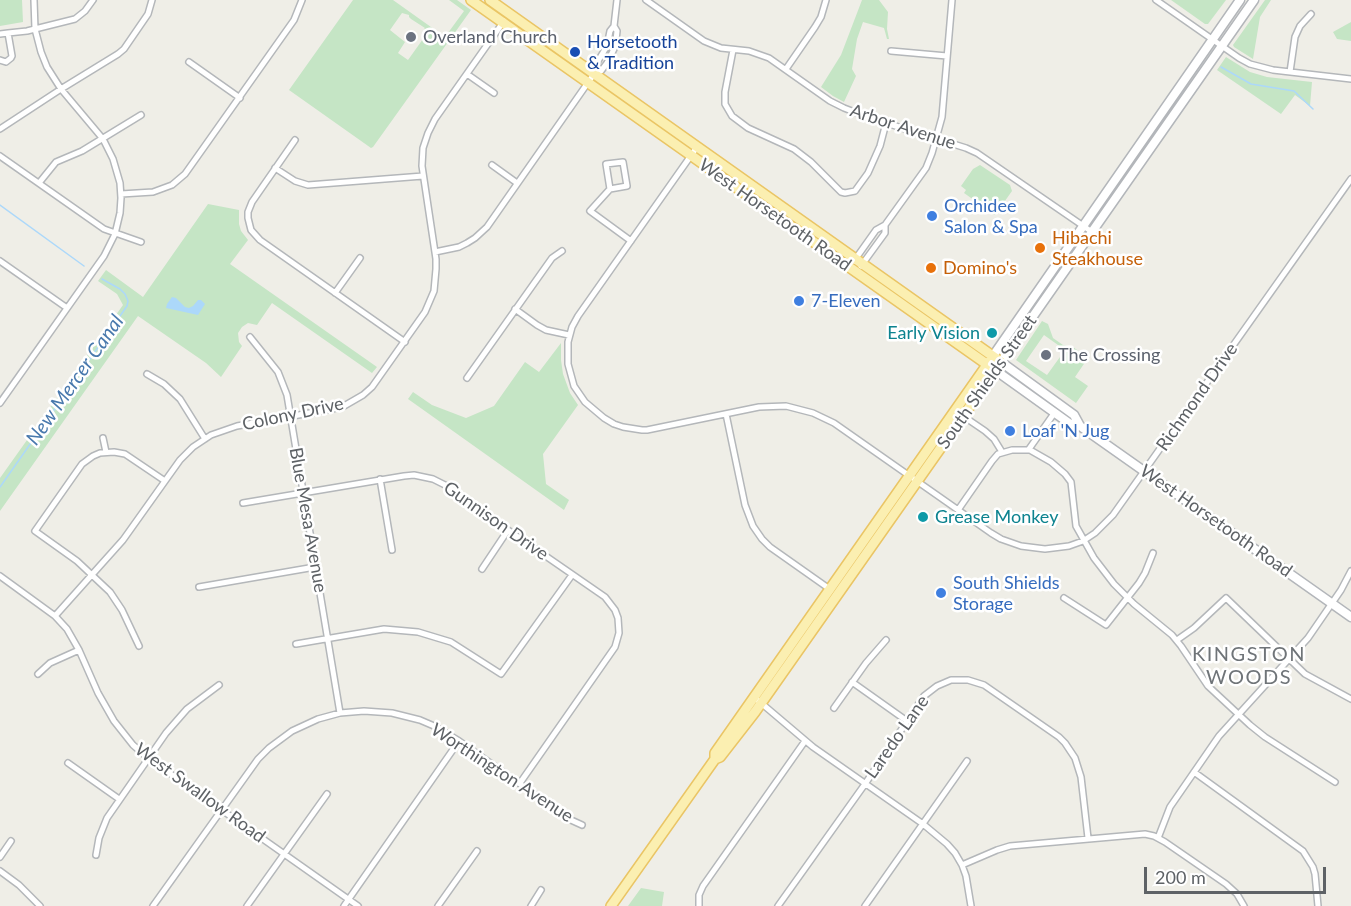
<!DOCTYPE html>
<style>
body{margin:0}
#map{position:relative;width:1351px;height:906px;overflow:hidden;background:#efeee7;font-family:Lato,sans-serif}
canvas{display:block}
.scale{position:absolute;left:1144px;top:867px;width:182px;height:27px;box-sizing:border-box;border:3px solid #5e6266;border-top:0;padding-left:8px;font-size:18px;line-height:21px;white-space:nowrap;color:#5e6266;-webkit-text-stroke:4px #fff;paint-order:stroke}
</style>
<div id="map">
<canvas width="1351" height="906"></canvas>
<div class="scale">200 m</div>
</div>
<script>
const ctx = document.querySelector('canvas').getContext('2d');
ctx.lineJoin = 'round';
function fillPath(path, color) { ctx.fillStyle = color; ctx.fill(path, 'evenodd'); }
const shape = rows => new Path2D(rows.map(r => 'M' + r).join(''));
function strokePath(path, color, width, dash) { ctx.strokeStyle = color; ctx.lineWidth = width; ctx.lineCap = dash ? 'butt' : 'round'; ctx.setLineDash(dash || []); ctx.stroke(path); }
function label(font, color, halo, rows, align = 'center') {
  ctx.font = font + ' Lato,sans-serif'; ctx.lineWidth = 5; ctx.setLineDash([]); ctx.textBaseline = 'middle'; ctx.strokeStyle = halo; ctx.fillStyle = color; for (const [text, x, y, turn = 0] of rows) {
    ctx.save(); ctx.translate(x, y); ctx.rotate((+turn || 0) * Math.PI / 180); ctx.textAlign = isNaN(turn) ? turn : align; if (halo) ctx.strokeText(text, 0, 0); ctx.fillText(text, 0, 0); ctx.restore();
  }
}
fillPath(shape([
 [0,0,22,0,23,22,0,26],
 [353,0,393,0,445,37,464,11,449,0,457,0,471,10,373,147,371,148,289,90],
 [402,13,409,15,409,17,411,19,425,28,424,29,428,32,408,60,398,53,405,42,390,30],
 [862,0,879,0,888,12,887,29,889,39,887,39,884,28,863,22,857,39,852,69,856,76,844,102,833,96,821,87,841,55],
 [1171,0,1226,0,1208,24,1205,24],
 [1265,0,1271,0,1260,17,1253,59,1234,47,1233,45],
 [1351,22,1351,41,1337,39,1333,32],
 [1226,57,1250,72,1267,77,1312,82,1310,106,1295,95,1281,114,1217,70],
 [980,165,1010,185,1012,191,995,215,964,193,966,190,961,186,973,169],
 [208,204,239,210,239,224,241,231,248,240,230,264,377,367,372,373,272,303,257,325,248,323,242,327,238,333,239,342,242,346,221,377,206,363,138,316,0,511,0,478,123,305,117,294,98,281,106,270,143,297],
 [1042,321,1048,324,1053,338,1063,345,1073,347,1088,358,1075,377,1088,386,1076,403,1016,360],
 [1044,335,1065,350,1047,375,1026,361],
 [561,343,561,360,563,374,570,393,578,405,543,454,546,484,569,500,564,510,408,399,413,392,432,405,466,418,494,406,525,362,539,372],
 [641,888,664,892,662,906,628,906]
]), '#c5e5c5');
fillPath(shape([
 [172,297,176,298,185,307,189,308,193,306,198,300,201,300,205,304,198,315,166,308,167,304]
]), '#acd8fa');
strokePath(shape([
 [1221,67,1251,84,1294,91,1313,109],
 [0,205,84,266],
 [0,487,127,306,128,301,125,294,120,289,102,279]
]), '#acd8fa', 1.5);
const street = shape([
 [646,0,704,41,721,48,749,51,769,58,830,101,844,108,870,118,966,148,977,153,1092,232],
 [1156,0,1239,58,1250,64,1273,70,1351,79],
 [8,33,27,31,75,19,85,11,93,0],
 [0,34,8,33,12,56,11,58,6,62,0,60],
 [733,50,725,92,725,104,732,116,748,128,794,149,811,162,841,192,845,193,855,191,868,173,880,146,886,123],
 [891,51,947,56],
 [189,62,240,98],
 [786,69,815,27,821,17,826,0],
 [1290,72,1295,37,1300,26,1311,14],
 [467,74,494,93],
 [594,74,595,66,607,46,610,31,614,26,617,0],
 [0,129,61,89,118,54,124,49,148,14,152,0],
 [295,140,252,202,248,212,248,218,251,230,260,240,405,342],
 [697,147,578,316,572,327,568,342,568,364,574,386,585,402,604,418,614,424,623,427,642,430,647,430,759,407,786,406,813,413,834,423,991,533,1001,539,1021,546,1045,549,1069,546,1083,541,1095,533,1113,515,1351,179],
 [0,156,104,229,141,242],
 [492,165,517,183],
 [275,168,295,181,308,185,423,176],
 [39,183,56,162,82,151,141,115],
 [610,189,606,164,623,162,627,186,610,189,590,211,631,241],
 [121,194,153,192,172,185,185,174,294,20,302,0],
 [435,252,459,247,467,243,475,238,487,227,594,74,601,71,607,63,614,49,616,40,617,31,614,26],
 [0,261,67,308],
 [854,261,876,230,885,225,926,168,932,153,942,117,952,0],
 [861,266,885,233,885,225],
 [335,293,360,258],
 [515,309,537,325,546,330,569,335],
 [250,337,278,372,287,395,340,713],
 [147,374,164,384,180,399,205,439],
 [467,378,552,258,562,251],
 [0,403,104,256,115,234,120,213,121,198,120,183,113,159,103,139,61,89,47,67,41,52,35,29,34,0],
 [726,414,745,505,753,526,762,539,770,547,831,590],
 [963,416,985,431,994,439,1002,452],
 [103,438,106,452],
 [1029,449,1055,412],
 [380,479,392,550],
 [243,503,404,476,414,475,433,479,449,487,508,530,605,597,615,610,618,618,619,633,615,647,520,783],
 [958,510,992,461,998,454,1012,450,1030,450,1051,462,1065,474,1071,482,1076,526,1094,558,1114,584,1134,604,1172,635,1181,646,1208,686,1250,725,1265,737,1335,782],
 [482,569,508,530],
 [0,576,55,616,67,629,79,650,98,693,114,721,133,745,148,758,358,906],
 [199,587,315,567],
 [1064,598,1106,625,1139,583,1145,573,1153,553],
 [55,616,123,540,180,460,193,447,211,435,237,426,332,409,344,406,363,395,372,387,425,312,434,291,436,269,436,259,422,166,423,148,428,133,435,119,504,21],
 [1177,640,1194,628,1226,598,1305,674,1351,699],
 [296,644,384,629,418,632,451,642,501,674,572,575],
 [139,646,122,610,110,592,77,561,35,531,82,464,93,456,100,453,114,452,125,454,165,481],
 [38,674,50,663,79,650],
 [852,682,907,721],
 [754,697,813,747,923,824,947,844,955,853,962,865,966,876,971,906],
 [834,708,866,663,886,640],
 [68,763,119,799],
 [1194,772,1303,851,1313,867,1315,874,1318,906],
 [1158,838,1170,807,1219,736,1308,638,1341,590,1351,571],
 [96,855,99,838,107,818,166,733,187,709,219,685],
 [0,857,11,841],
 [962,865,997,850,1010,846,1145,834,1154,836,1165,842,1226,884,1237,894,1244,906],
 [0,871,19,885,40,906],
 [153,906,258,759,269,748,292,731,318,719,340,713,364,711,392,713,420,720,434,726,459,741,571,820,582,825],
 [247,906,327,794],
 [344,906,459,741],
 [438,906,477,851],
 [531,906,541,890],
 [699,906,699,895,703,886,805,741],
 [778,906,865,784,924,696,937,686,951,680,968,680,984,685,1059,737,1065,743,1075,758,1081,777,1088,838],
 [865,906,967,761]
]);
const secondary = shape([
 [993,356,1240,0],
 [995,370,1069,423,1080,426,1351,617],
 [1080,426,1074,415,1001,362,1254,0]
]);
const primary = shape([
 [471,0,995,370],
 [490,0,1001,362,755,712,720,757,715,759,611,906],
 [715,759,715,753,989,362]
]);
strokePath(street, '#b4b7ba', 8);
strokePath(secondary, '#b3b6ba', 11);
strokePath(primary, '#eac565', 12);
strokePath(street, '#fff', 5);
strokePath(secondary, '#fff', 8);
strokePath(primary, '#fbefb1', 9);
for (const [x, y, r, color] of [
 [411,37,6,"#6b7280"],
 [575,52,6,"#1a4fb4"],
 [932,216,6,"#3f7fe0"],
 [1040,248,6,"#e8710a"],
 [931,268,6,"#e8710a"],
 [799,301,6,"#3f7fe0"],
 [992,333,6,"#0f9aa8"],
 [1046,355,6,"#6b7280"],
 [1010,431,6,"#3f7fe0"],
 [923,517,6,"#0f9aa8"],
 [941,593,6,"#3f7fe0"]
]) { const dot = new Path2D(); dot.arc(x, y, r, 0, 2 * Math.PI); ctx.fillStyle = color; ctx.fill(dot); strokePath(dot, '#fff', 2); }
label('18px', '#5b616d', '#fff', [
 ["Overland Church",423,37],
 ["The Crossing",1058,355]
], 'left');
label('18px', '#164399', '#fff', [
 ["Horsetooth",587,42],
 ["& Tradition",587,63]
], 'left');
label('18px', '#5e6266', '#fff', [
 ["Arbor Avenue",903,127,18],
 ["West Horsetooth Road",775,215,35],
 ["South Shields Street",987,382,-55],
 ["Richmond Drive",1197,397,-55],
 ["Colony Drive",293,414,-12],
 ["Blue Mesa Avenue",308,520,80],
 ["Gunnison Drive",496,521,35],
 ["West Horsetooth Road",1216,521,35],
 ["Laredo Lane",897,737,-55],
 ["Worthington Avenue",502,773,33],
 ["West Swallow Road",200,793,36]
]);
label('18px', '#366cbe', '#fff', [
 ["Orchidee",944,206],
 ["Salon & Spa",944,227],
 ["7-Eleven",811,301],
 ["Loaf 'N Jug",1022,431],
 ["South Shields",953,583],
 ["Storage",953,604]
], 'left');
label('18px', '#c56008', '#fff', [
 ["Hibachi",1052,238],
 ["Steakhouse",1052,259],
 ["Domino's",943,268]
], 'left');
label('18px', '#0d838f', '#fff', [
 ["Early Vision",980,333],
 ["Grease Monkey",935,517,"left"]
], 'right');
label('italic 20px', '#4979ad', '#fff', [
 ["New Mercer Canal",75,380,-55]
]);
ctx.letterSpacing = '1.5px';
label('20px', '#6f7478', '#fff', [
 ["KINGSTON",1249,655],
 ["WOODS",1249,678]
]);
ctx.letterSpacing = '0px';
</script>
